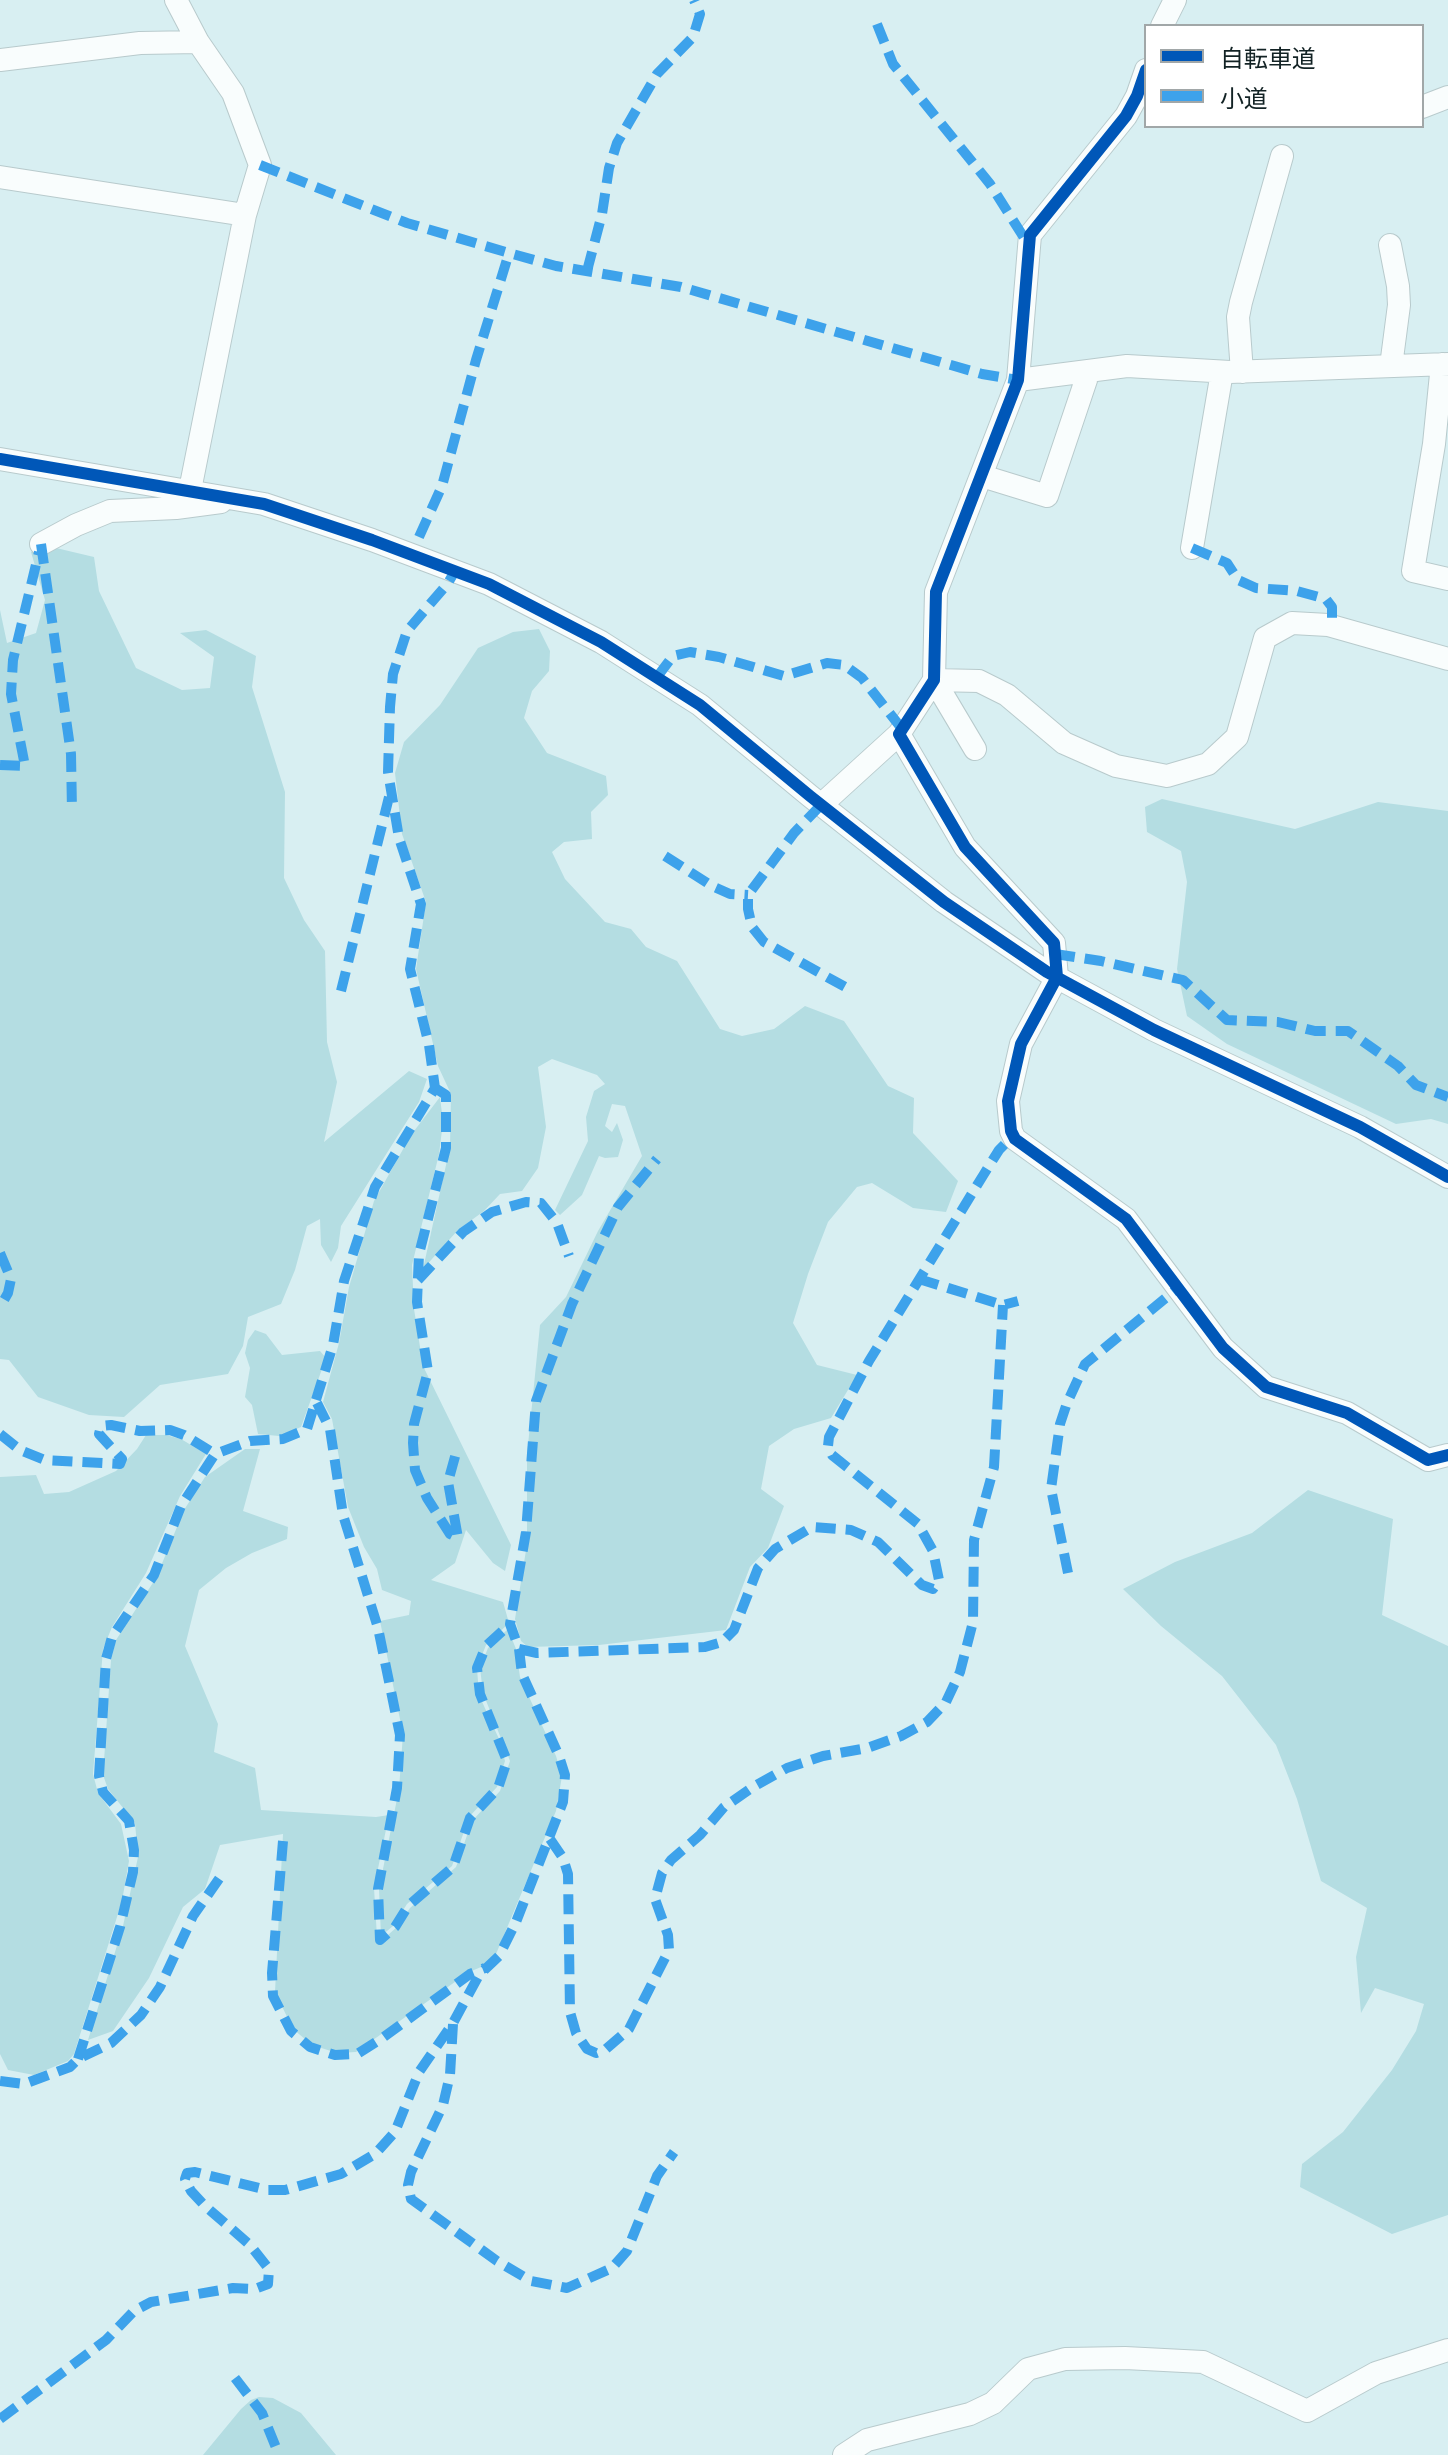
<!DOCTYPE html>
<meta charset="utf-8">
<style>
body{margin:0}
#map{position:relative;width:1448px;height:2455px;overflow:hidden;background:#d8eff2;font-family:Helvetica,"Noto Sans JP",sans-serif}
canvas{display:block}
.legend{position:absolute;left:1144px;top:24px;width:280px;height:104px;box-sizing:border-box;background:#fff;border:2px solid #a1a7a8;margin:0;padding:10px 14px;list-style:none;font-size:24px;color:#132325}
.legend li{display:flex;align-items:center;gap:16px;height:40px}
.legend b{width:40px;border:2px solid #a1a7a8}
</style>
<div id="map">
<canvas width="1448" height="2455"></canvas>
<ul class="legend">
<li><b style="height:10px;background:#0057b8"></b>自転車道</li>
<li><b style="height:10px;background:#3da2eb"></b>小道</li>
</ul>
</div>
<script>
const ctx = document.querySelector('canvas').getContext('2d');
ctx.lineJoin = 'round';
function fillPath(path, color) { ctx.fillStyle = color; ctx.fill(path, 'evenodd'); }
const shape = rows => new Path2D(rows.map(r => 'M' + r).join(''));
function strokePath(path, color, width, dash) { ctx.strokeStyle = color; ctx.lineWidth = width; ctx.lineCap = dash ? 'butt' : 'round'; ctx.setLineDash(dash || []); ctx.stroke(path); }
fillPath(shape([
 [56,548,94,557,99,591,136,668,182,690,210,688,214,657,180,633,206,630,256,656,252,687,285,792,284,878,304,920,325,951,327,1042,337,1082,324,1142,409,1071,427,1079,419,1102,341,1226,338,1248,331,1262,321,1245,320,1219,307,1226,295,1270,281,1304,248,1317,243,1346,228,1374,160,1385,124,1417,89,1415,38,1397,9,1360,0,1359,0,610,7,643,36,633,45,600,31,552],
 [539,629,550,651,549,671,532,691,524,718,547,753,606,776,608,795,591,812,592,839,564,842,552,852,565,879,605,922,631,929,646,947,677,961,720,1029,742,1036,774,1029,805,1006,844,1021,888,1086,914,1098,913,1133,958,1181,946,1212,913,1208,872,1183,857,1187,828,1222,808,1274,793,1323,817,1365,857,1375,831,1418,794,1429,769,1446,761,1489,784,1506,768,1548,750,1567,726,1630,599,1645,528,1647,521,1641,515,1619,527,1544,527,1455,540,1325,566,1297,598,1231,642,1156,625,1106,612,1104,605,1126,612,1132,617,1123,623,1140,618,1157,605,1158,599,1156,582,1195,560,1215,555,1210,588,1141,586,1117,594,1091,605,1084,597,1075,552,1059,538,1067,546,1127,538,1168,522,1191,500,1194,484,1211,458,1230,423,1269,450,1147,451,1094,438,1066,416,969,426,902,402,834,395,773,404,742,440,705,478,648,513,632],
 [1162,799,1295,829,1378,802,1448,811,1448,1124,1431,1119,1396,1124,1227,1044,1187,1016,1177,969,1187,882,1181,851,1147,832,1145,807],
 [440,1097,443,1122,439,1154,412,1265,414,1309,423,1366,511,1545,505,1571,493,1563,466,1530,455,1563,431,1580,503,1602,509,1623,486,1645,477,1668,479,1695,499,1739,505,1761,497,1787,469,1817,452,1866,407,1904,393,1926,381,1936,379,1889,399,1789,403,1734,380,1621,409,1615,411,1601,382,1590,377,1569,364,1547,348,1507,332,1419,323,1402,339,1343,349,1287,374,1201,411,1135],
 [255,1330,266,1334,282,1355,320,1351,326,1358,301,1427,279,1436,258,1434,252,1405,245,1397,250,1368,245,1353,248,1340],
 [146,1435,166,1435,181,1439,206,1454,180,1496,146,1573,112,1627,103,1649,93,1774,98,1793,121,1824,129,1861,122,1901,74,2054,68,2061,34,2075,8,2070,0,2054,0,1477,36,1475,44,1494,69,1492,116,1471,137,1449],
 [245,1449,260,1449,243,1511,288,1527,287,1539,252,1553,226,1568,199,1590,185,1646,218,1724,214,1752,255,1768,261,1810,376,1817,389,1815,374,1888,377,1937,380,1942,397,1927,410,1908,456,1867,472,1821,500,1791,510,1761,483,1693,480,1668,488,1648,508,1629,516,1649,520,1677,556,1756,562,1776,556,1811,496,1954,486,1965,469,1972,356,2052,337,2053,312,2045,293,2029,275,1992,283,1834,220,1845,205,1889,183,1907,149,1978,113,2031,88,2040,123,1926,138,1857,135,1823,108,1789,103,1775,111,1660,116,1640,156,1578,184,1510,205,1477],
 [1308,1490,1393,1519,1382,1615,1448,1646,1448,2215,1392,2234,1300,2187,1302,2164,1343,2132,1392,2070,1416,2031,1424,2004,1375,1988,1361,2013,1356,1957,1367,1908,1321,1881,1297,1799,1276,1745,1222,1676,1161,1626,1123,1589,1175,1562,1252,1533],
 [259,2397,273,2398,301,2413,336,2455,203,2455,241,2409,251,2400]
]), '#b4dde2');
const minor = shape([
 [176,0,198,42,233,93,260,165,245,215,190,490],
 [1162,26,1175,0],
 [0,60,140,43,198,42],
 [1146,70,1137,96,1126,116,1030,235,1018,380,936,592,934,680,899,734,965,847,1054,943,1057,977,1021,1044,1008,1101,1011,1131,1015,1139,1126,1219,1223,1348,1266,1387,1347,1413,1428,1460,1448,1455],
 [1422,107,1448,97],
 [0,177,245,215],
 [1390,245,1398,286,1399,305,1391,366],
 [1442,364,1434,444,1413,571,1448,579],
 [1242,372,1238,317,1241,302,1282,156],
 [1018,380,1127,366,1230,372,1448,364],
 [0,459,264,504,372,540,489,584,601,642,700,705,810,796,944,902,1047,972,1154,1030,1360,1127,1448,1177],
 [982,476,1047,496,1089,371],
 [41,544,76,525,110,511,176,508,221,502],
 [1192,548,1222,372],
 [934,680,979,681,1007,695,1064,743,1116,766,1167,776,1208,764,1237,737,1265,638,1292,623,1328,625,1448,659],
 [934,680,975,749],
 [821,805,899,734],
 [844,2455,867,2440,970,2414,993,2403,1028,2369,1065,2359,1125,2358,1203,2362,1307,2411,1376,2373,1448,2350]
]);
strokePath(minor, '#b8cacc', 24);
strokePath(minor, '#f9fdfd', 22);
strokePath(shape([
 [877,24,893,64,990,184,1028,244],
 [260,165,407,223,509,253,556,266,681,287,982,374,1018,380],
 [587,271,602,214,609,168,617,143,657,74,693,37,700,14,694,0],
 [419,537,442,486,476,360,509,253],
 [41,544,71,754,72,811],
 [1192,548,1227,563,1238,580,1256,588,1297,591,1326,599,1332,607,1332,626],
 [657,677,673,656,690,652,719,657,784,676,827,663,844,665,862,678,902,729],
 [0,765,25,766,11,694,13,660,39,552],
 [821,805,794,833,748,895,748,909,752,927,764,942,847,988],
 [665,856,712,886,730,894,748,895],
 [1055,954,1101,961,1183,980,1227,1020,1278,1022,1315,1031,1348,1031,1398,1066,1416,1085,1448,1097],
 [341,991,389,797],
 [435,1088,446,1095,446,1148,419,1254,417,1302,428,1371,414,1424,413,1443,415,1470,427,1498,450,1534,458,1538,448,1482,456,1453],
 [0,1253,11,1279,8,1293,0,1307],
 [919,1279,1003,1305,1018,1301],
 [418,1280,463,1232,492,1212,526,1202,541,1203,557,1223,569,1256],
 [317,1403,330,1429,343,1515,378,1628,400,1735,397,1788,378,1889,380,1940,395,1927,408,1906,453,1867,470,1818,498,1788,507,1761,480,1694,477,1668,486,1646,510,1624],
 [0,1434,20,1450,45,1460,120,1464,122,1459,99,1434,101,1426,111,1425,140,1431,170,1430,184,1435,215,1454],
 [1068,1573,1051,1489,1060,1424,1067,1403,1085,1364,1178,1288],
 [519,1649,537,1653,705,1647,722,1642,734,1630,758,1568,775,1549,812,1527,851,1530,878,1542,922,1585,933,1589,939,1580,933,1551,918,1524,832,1455,828,1446,829,1437,869,1361,984,1174,999,1150,1013,1136],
 [550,1839,563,1858,568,1874,570,2012,576,2033,587,2049,596,2053,606,2049,629,2029,669,1950,668,1935,655,1899,662,1873,671,1860,700,1835,724,1807,753,1787,787,1768,823,1756,867,1748,901,1736,927,1722,946,1702,960,1672,973,1622,974,1540,994,1467,1003,1305],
 [283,1841,272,1973,273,1996,291,2031,310,2047,335,2055,357,2054,381,2039,470,1974,485,1968],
 [453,2024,450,2075,443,2105,411,2172,408,2185,411,2199,497,2261,531,2281,567,2288,612,2268,627,2251,657,2176,674,2152],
 [78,2059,120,1927,133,1872,134,1850,129,1821,103,1792,99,1776,106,1659,112,1637,154,1575,181,1506,215,1454,250,1441,283,1439,307,1429,333,1345,344,1281,375,1187,435,1088,429,1045,410,969,421,904,399,838,388,772,390,707,393,674,407,631,448,583,455,571],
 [0,2081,24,2084,70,2067,78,2059,111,2043,141,2015,160,1987,193,1916,221,1876],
 [235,2378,262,2413,279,2455],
 [0,2419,106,2340,134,2311,151,2302,233,2288,255,2289,268,2284,269,2269,250,2245,204,2205,191,2191,185,2179,187,2173,195,2172,267,2190,285,2190,341,2174,375,2154,395,2132,419,2072,453,2023,479,1975,499,1956,516,1922,563,1802,565,1775,559,1756,522,1674,519,1649,510,1624,526,1532,536,1401,572,1304,618,1207,657,1159]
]), '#3da2eb', 10, [20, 10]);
strokePath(shape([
 [1146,70,1137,96,1126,116,1030,235,1018,380,936,592,934,680,899,734,965,847,1054,943,1057,977,1021,1044,1008,1101,1011,1131,1015,1139,1126,1219,1223,1348,1266,1387,1347,1413,1428,1460,1448,1455],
 [0,459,264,504,372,540,489,584,601,642,700,705,810,796,944,902,1047,972,1154,1030,1360,1127,1448,1177]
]), '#0057b8', 12);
</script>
